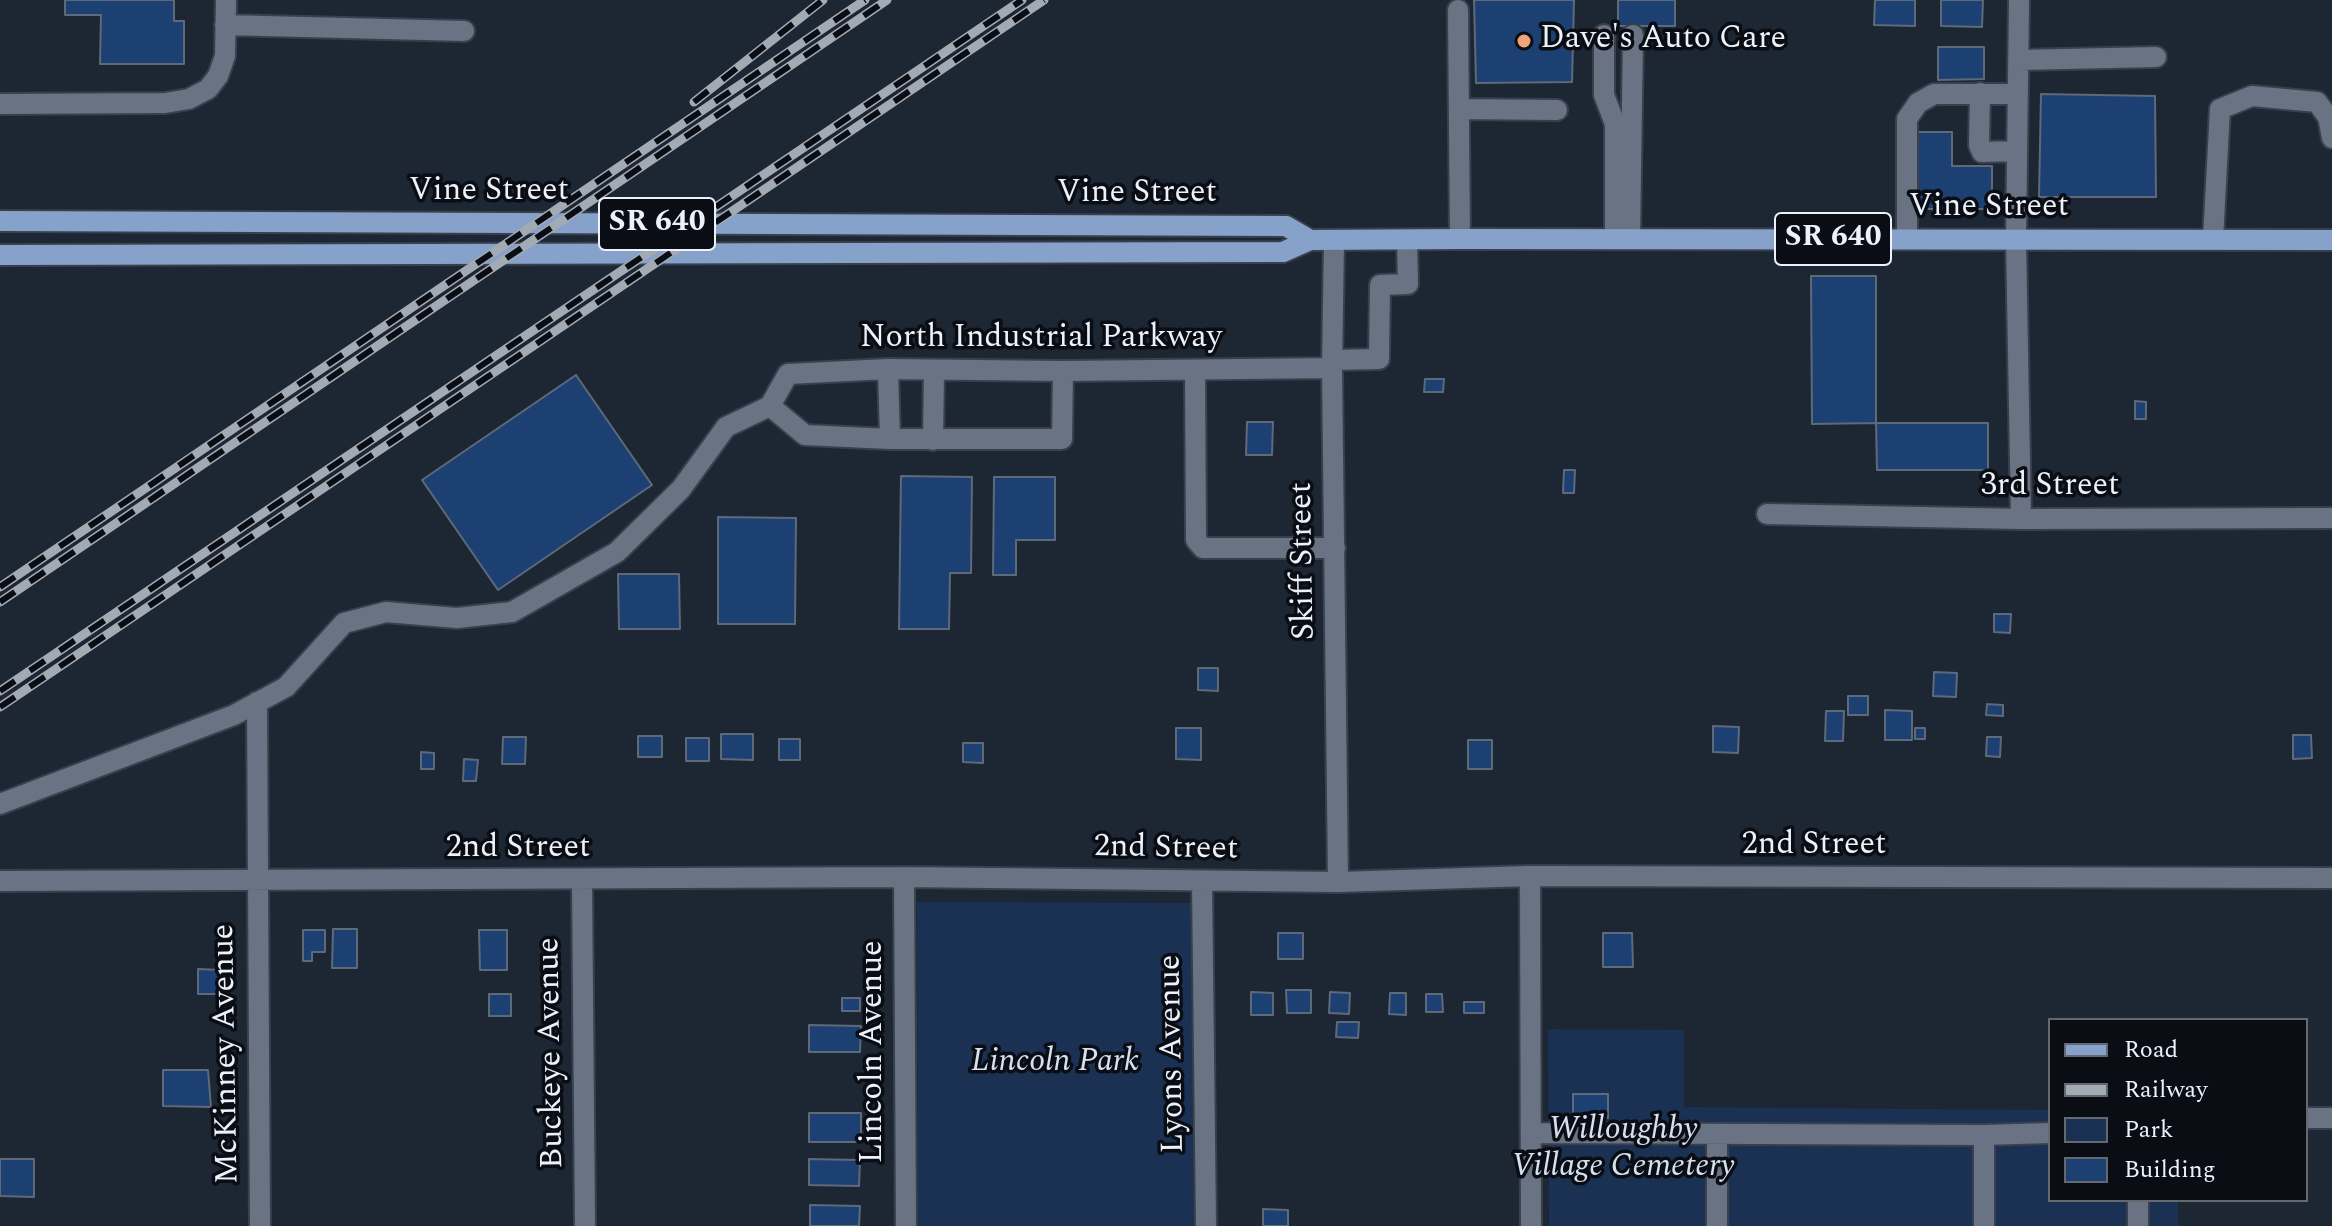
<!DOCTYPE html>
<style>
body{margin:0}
#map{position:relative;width:2332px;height:1226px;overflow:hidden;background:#1d2633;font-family:Spectral,serif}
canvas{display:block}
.legend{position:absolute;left:2048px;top:1018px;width:260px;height:184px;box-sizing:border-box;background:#0a0e14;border:2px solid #646970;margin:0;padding:10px 14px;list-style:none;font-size:24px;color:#ebf2fb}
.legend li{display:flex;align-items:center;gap:16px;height:40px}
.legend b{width:40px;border:2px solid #646970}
</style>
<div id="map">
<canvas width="2332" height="1226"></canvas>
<ul class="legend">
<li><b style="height:10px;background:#86a1ca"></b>Road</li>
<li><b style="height:10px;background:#a2aab4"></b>Railway</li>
<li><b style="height:22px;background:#1a3153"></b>Park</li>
<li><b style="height:22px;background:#1d4073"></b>Building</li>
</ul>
</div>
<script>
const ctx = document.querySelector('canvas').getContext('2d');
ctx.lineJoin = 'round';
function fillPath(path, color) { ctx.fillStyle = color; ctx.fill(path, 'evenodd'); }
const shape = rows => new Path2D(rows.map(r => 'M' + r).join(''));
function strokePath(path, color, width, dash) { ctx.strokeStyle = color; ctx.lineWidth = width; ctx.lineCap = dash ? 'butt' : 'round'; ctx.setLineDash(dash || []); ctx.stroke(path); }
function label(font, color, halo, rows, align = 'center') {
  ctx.font = font + ' Spectral,serif'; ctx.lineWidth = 7; ctx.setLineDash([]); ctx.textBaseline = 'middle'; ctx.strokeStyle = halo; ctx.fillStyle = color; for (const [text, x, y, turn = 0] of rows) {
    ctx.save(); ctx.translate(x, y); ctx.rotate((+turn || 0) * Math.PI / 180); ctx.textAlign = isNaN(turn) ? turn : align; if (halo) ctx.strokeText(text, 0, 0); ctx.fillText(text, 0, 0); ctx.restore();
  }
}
fillPath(shape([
 [917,902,1191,903,1194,1226,918,1226],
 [1548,1029,1684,1030,1684,1107,2050,1110,2050,1200,2178,1200,2178,1226,1549,1226]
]), '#1a3153');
const building = shape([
 [65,0,174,0,174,21,184,21,184,64,100,64,101,15,65,15,65,0],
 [1474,0,1574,0,1572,82,1476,83,1474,0],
 [1618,0,1675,0,1675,26,1618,26,1618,0],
 [1875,0,1915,0,1915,26,1874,25,1875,0],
 [1941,0,1983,0,1982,27,1941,26,1941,0],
 [1938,47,1984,47,1984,79,1938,80,1938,47],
 [2041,94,2155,96,2156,197,2039,197,2041,94],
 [1914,132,1952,132,1952,166,1992,166,1992,209,1913,209,1914,132],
 [1811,276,1876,276,1876,423,1812,424,1811,276],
 [576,375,652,485,498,590,422,480,576,375],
 [1425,379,1444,379,1443,392,1424,392,1425,379],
 [2135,401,2146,402,2146,419,2135,419,2135,401],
 [1247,422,1273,422,1272,455,1246,455,1247,422],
 [1876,423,1988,423,1988,470,1877,470,1876,423],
 [1564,470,1575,470,1574,493,1563,493,1564,470],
 [901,476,972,477,971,573,950,573,949,629,899,629,901,476],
 [994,477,1055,477,1055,540,1016,540,1016,575,993,575,994,477],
 [718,517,796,518,795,624,718,624,718,517],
 [618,574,679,574,680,629,619,629,618,574],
 [1994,614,2011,614,2010,633,1994,632,1994,614],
 [1198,668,1218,668,1218,691,1198,690,1198,668],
 [1934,672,1957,673,1956,697,1933,696,1934,672],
 [1848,696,1868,696,1868,715,1848,715,1848,696],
 [1987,704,2003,705,2003,716,1986,715,1987,704],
 [1885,710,1912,711,1912,740,1885,740,1885,710],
 [1826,711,1844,711,1843,741,1825,741,1826,711],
 [1713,726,1739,727,1738,753,1713,752,1713,726],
 [1176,728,1201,728,1201,760,1176,759,1176,728],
 [1915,728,1925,728,1925,739,1915,739,1915,728],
 [721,734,753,734,753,760,721,759,721,734],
 [2293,735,2311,735,2312,758,2293,759,2293,735],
 [638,736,662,736,662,757,638,757,638,736],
 [503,737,526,737,525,764,502,764,503,737],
 [1987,737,2001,737,2000,757,1986,756,1987,737],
 [686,738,709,738,709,761,686,761,686,738],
 [779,739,800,739,800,760,779,760,779,739],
 [1468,740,1492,740,1492,769,1468,769,1468,740],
 [963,743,983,743,983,763,963,762,963,743],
 [421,752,434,753,434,769,421,769,421,752],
 [464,759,478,760,476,781,463,781,464,759],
 [333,929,357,929,357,968,332,968,333,929],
 [303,930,325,930,325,952,312,952,312,961,303,961,303,930],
 [479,930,507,930,507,970,480,970,479,930],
 [1278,933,1303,933,1303,959,1278,959,1278,933],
 [1603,933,1632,933,1633,967,1603,967,1603,933],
 [198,969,221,970,220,994,198,994,198,969],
 [1286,990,1311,990,1311,1013,1287,1013,1286,990],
 [1251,992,1273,993,1273,1015,1251,1015,1251,992],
 [1330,992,1350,993,1349,1014,1329,1013,1330,992],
 [1390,993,1406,993,1406,1015,1389,1014,1390,993],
 [489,994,511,994,511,1016,489,1016,489,994],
 [1426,994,1442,994,1443,1012,1426,1012,1426,994],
 [842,998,860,998,860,1011,842,1011,842,998],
 [1464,1002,1484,1002,1484,1013,1464,1013,1464,1002],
 [1337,1022,1359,1022,1358,1038,1336,1037,1337,1022],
 [809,1025,861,1026,860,1052,809,1052,809,1025],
 [163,1070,208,1070,211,1107,163,1106,163,1070],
 [1573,1094,1608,1094,1608,1118,1573,1118,1573,1094],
 [809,1113,861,1113,861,1142,809,1142,809,1113],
 [0,1159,34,1159,34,1197,0,1196,0,1159],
 [809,1159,860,1160,859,1186,809,1185,809,1159],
 [810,1205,860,1206,859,1226,810,1226,810,1205],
 [1263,1209,1288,1210,1288,1226,1263,1226,1263,1209]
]);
fillPath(building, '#1d4073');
strokePath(building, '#5e6979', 2);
const minor = shape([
 [2019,0,2016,240,2021,519],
 [1458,10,1460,239],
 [225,25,464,31],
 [1604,35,1604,95,1615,124,1615,239],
 [2018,60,2156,57],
 [1980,93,1979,145,1982,152,2017,151],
 [0,104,165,103,189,99,208,89,218,76,225,56,226,0],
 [1459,109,1557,110],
 [1630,239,1633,35],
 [1907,239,1907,119,1918,103,1934,94,2018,94],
 [2213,239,2220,109,2252,96,2317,102,2328,117,2332,138],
 [1334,241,1332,368,1338,882],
 [1333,360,1379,359,1380,285,1408,284,1407,240],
 [888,369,890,439],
 [1195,370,1196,540,1203,548,1335,548],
 [770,406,788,374,888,369,1063,371,1332,368],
 [770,406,805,435,890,439,1062,439,1063,371],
 [933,440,934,370],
 [1767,514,2021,519,2332,518],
 [257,702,260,1226],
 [0,804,234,715,286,687,344,623,386,612,457,618,512,612,617,552,681,489,726,427,770,406],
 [1530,876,1531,1226],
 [904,877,906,1226],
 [582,880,585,1226],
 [0,881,904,877,1338,882,1530,876,2332,878],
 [1202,881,1206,1226],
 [2306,1118,2332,1118],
 [1531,1133,1984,1135,2050,1133],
 [1717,1134,1717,1226],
 [1984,1135,1984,1226],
 [2138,1226,2138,1200]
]);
const major = shape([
 [0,221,1286,226,1310,240],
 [0,255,1283,252,1310,240,1460,239,2332,240]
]);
strokePath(minor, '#39404c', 24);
strokePath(major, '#39404c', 24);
strokePath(minor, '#697384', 20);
strokePath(major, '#86a1ca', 20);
const rail = shape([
 [694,102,823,0],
 [0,587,865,0],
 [0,602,887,0],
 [0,691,1022,0],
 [0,707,1044,0]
]);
strokePath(rail, '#a2aab4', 9);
strokePath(rail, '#0a0e14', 6, [18]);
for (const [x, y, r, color] of [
 [1524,41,8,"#f0a27a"]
]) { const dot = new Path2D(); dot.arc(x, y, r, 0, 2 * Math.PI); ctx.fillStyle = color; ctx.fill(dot); strokePath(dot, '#0a0e14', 3); }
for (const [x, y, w] of [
 [657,224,116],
 [1833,239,116]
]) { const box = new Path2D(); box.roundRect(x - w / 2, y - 26, w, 52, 6); ctx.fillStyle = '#0a0e14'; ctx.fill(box); strokePath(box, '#ebf2fb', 2); }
label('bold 30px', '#ebf2fb', null, [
 ["SR 640",657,224],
 ["SR 640",1833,239]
]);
label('32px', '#ebf2fb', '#0a0e14', [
 ["Dave's Auto Care",1540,41]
], 'left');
label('32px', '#ebf2fb', '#0a0e14', [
 ["Vine Street",489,193],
 ["Vine Street",1137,195],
 ["Vine Street",1989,209],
 ["North Industrial Parkway",1041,340],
 ["3rd Street",2050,488],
 ["Skiff Street",1305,561,-91],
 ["2nd Street",1814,847],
 ["2nd Street",518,850],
 ["2nd Street",1166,850,1],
 ["Lincoln Avenue",875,1052,-90],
 ["Buckeye Avenue",553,1053,-91],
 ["McKinney Avenue",228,1054,-91],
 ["Lyons Avenue",1174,1054,-91]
]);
label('italic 32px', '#d5e0f1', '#0a0e14', [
 ["Lincoln Park",1055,1064],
 ["Willoughby",1623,1132],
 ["Village Cemetery",1623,1169]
]);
</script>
